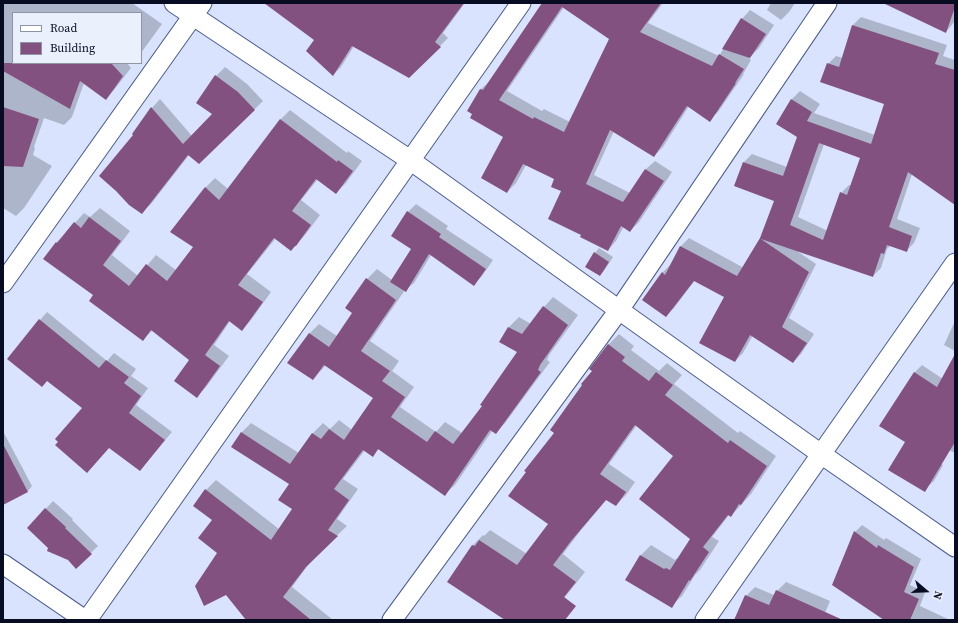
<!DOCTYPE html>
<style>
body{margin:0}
#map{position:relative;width:958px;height:623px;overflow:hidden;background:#d9e3fd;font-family:"Source Serif 4",serif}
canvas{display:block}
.frame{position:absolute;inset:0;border:4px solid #070c22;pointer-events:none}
.legend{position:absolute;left:12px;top:12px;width:130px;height:52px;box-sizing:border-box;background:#ebf0fd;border:1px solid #9095a5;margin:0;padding:5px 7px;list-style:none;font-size:12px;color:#070c22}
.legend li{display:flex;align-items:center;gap:8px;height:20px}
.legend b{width:20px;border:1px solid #9095a5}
.north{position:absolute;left:906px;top:571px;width:40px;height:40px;-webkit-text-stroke:3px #ebf0fd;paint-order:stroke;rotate:109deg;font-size:11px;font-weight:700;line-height:16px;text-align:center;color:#070c22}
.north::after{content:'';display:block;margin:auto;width:14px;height:18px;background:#070c22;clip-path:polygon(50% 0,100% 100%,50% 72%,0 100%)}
</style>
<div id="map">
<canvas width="958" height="623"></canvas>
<div class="frame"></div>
<ul class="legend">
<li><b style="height:5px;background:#fff"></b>Road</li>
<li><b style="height:11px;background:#83517f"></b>Building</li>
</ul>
<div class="north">N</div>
</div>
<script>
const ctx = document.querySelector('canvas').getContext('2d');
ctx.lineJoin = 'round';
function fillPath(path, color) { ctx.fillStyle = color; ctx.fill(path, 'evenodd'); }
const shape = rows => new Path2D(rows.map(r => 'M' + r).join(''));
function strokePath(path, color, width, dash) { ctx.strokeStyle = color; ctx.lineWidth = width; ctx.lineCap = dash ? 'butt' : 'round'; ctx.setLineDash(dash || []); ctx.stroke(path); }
fillPath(shape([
 [3,3,132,3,162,24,141,53,141,13,13,13,13,63,127,63,131,68,114,90,106,99,84,83,72,117,64,125,44,118,34,147,35,148,33,155,52,166,24,208,16,216,3,208],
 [266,3,465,3,443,33,448,38,409,77,354,46,341,67,333,75,315,40],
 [544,3,663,3,648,23,719,56,742,19,750,10,774,25,759,48,749,58,751,60,743,74,744,74,718,112,709,120,689,106,663,147,654,156,614,131,594,175,630,193,646,169,655,161,672,172,639,222,630,231,624,226,616,241,608,250,562,191,555,178,526,165,516,183,507,192,505,137,469,111,481,89,490,81],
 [564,7,611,39,570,122,544,109,542,111,507,91],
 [771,3,795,3,789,12,781,20,767,10],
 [885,3,955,3,955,21,946,32],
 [861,17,947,45,943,56,955,60,955,204,912,174,897,219,920,228,914,243,906,251,890,246,887,249,881,268,873,276,797,251,816,264,789,318,814,334,801,354,793,362,753,335,743,353,735,361,725,297,695,280,674,308,666,316,662,273,670,265,681,246,689,238,744,268,761,239,775,200,744,162,752,154,787,167,798,136,792,99,800,91,820,104,814,113,875,135,885,104,828,64,836,56,843,58,853,25],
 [824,144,861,158,852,186,849,185,841,193,828,231,798,217],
 [225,67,247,84,263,101,199,163,189,155,151,204,142,212,134,134,152,108,160,99,192,136,213,114,216,76],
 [290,110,347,153,348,151,362,161,346,183,336,193,318,179,301,200,320,215,305,235,291,250,276,238,247,274,271,292,251,320,242,330,230,321,214,345,229,356,206,387,196,397,191,360,153,330,142,340,94,295,45,259,57,242,84,213,90,217,100,208,130,231,112,255,138,276,156,255,176,270,194,246,172,232,206,187,215,178,228,189,281,119],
 [416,204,448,226,446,229,493,260,482,276,474,284,431,255,414,283,405,290,370,341,399,361,392,371,414,387,400,407,436,432,445,422,462,433,483,406,519,352,501,342,509,327,519,317,531,324,544,307,553,297,578,315,549,355,547,360,550,362,505,423,495,433,492,431,455,485,445,494,379,449,372,456,365,450,343,479,358,489,337,519,347,526,314,557,292,587,333,620,248,620,219,553,213,520,195,506,206,490,216,480,279,529,293,509,290,483,241,433,251,423,299,453,313,433,323,423,330,429,339,420,352,430,375,397,326,365,313,379,309,334,319,324,337,336,353,313,367,279,377,269,392,280,412,249,408,212],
 [599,248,613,257,604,271,600,275,595,253],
 [47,312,107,361,114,353,136,369,131,376,148,388,136,405,172,432,140,470,83,408,47,380,9,359,40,320],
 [955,321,955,351,944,345],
 [619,334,634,346,631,350,659,371,667,363,682,375,674,384,738,433,740,431,776,456,751,494,731,516,729,515,712,537,719,541,700,570,695,575,682,596,671,606,626,580,641,555,651,545,675,560,677,558,678,559,691,539,674,456,637,425,609,464,635,482,626,495,616,505,607,499,581,530,563,554,585,572,561,602,549,620,507,620,473,545,483,535,484,536,490,530,527,554,549,524,555,433,593,371,591,369,609,344],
 [955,356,955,453,884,420,914,373,922,365,943,379],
 [4,433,32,486,28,491,3,503],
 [909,444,943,465,934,481,924,490],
 [53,501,73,519,72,520,98,546,76,567,69,559,49,548,28,528],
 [862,525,884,540,886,538,921,559,910,585,925,592,920,606,950,620,886,620,855,532],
 [786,582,830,601,822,620,735,620,746,596,755,587,774,595,777,591]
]), '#0003');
fillPath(shape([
 [264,3,464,3,435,42,441,47,409,78,352,46,333,76,306,51,314,40],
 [542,3,661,3,640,32,712,66,719,54,744,69,735,83,736,83,710,122,687,106,654,157,610,130,586,184,623,202,645,169,664,181,630,232,621,226,608,251,580,237,581,235,548,219,561,191,551,187,554,179,523,164,507,193,481,178,503,137,470,118,472,114,467,111,480,89,483,90],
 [562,7,609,39,564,132,534,117,533,119,499,100],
 [883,3,955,3,955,7,946,33],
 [741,18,766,34,750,58,722,49],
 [852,25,939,53,935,64,955,70,955,205,908,172,889,227,912,236,907,252,887,245,884,254,881,253,873,277,761,239,809,272,782,327,807,343,793,363,750,335,735,362,699,343,724,297,694,281,666,317,642,300,662,272,665,275,680,246,737,276,760,238,774,201,734,186,743,162,783,176,797,137,776,124,791,99,812,112,807,121,871,144,884,104,820,82,827,63,839,67],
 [819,143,860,158,847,195,840,192,823,240,790,225],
 [3,63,111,63,123,76,106,100,80,81,70,109,3,71],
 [215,75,238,92,255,110,199,164,188,155,142,214,129,205,116,191,99,176,133,135,132,134,151,107,183,144,212,114,196,103],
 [3,107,39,119,23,167,3,166],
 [280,119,337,162,338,160,353,171,336,194,316,179,292,211,311,225,296,246,295,246,291,251,274,238,238,285,263,302,242,331,229,321,205,355,220,366,197,398,174,381,189,360,151,330,143,341,89,301,93,295,43,259,56,242,57,243,74,222,81,228,89,217,121,241,103,265,129,286,146,264,167,281,193,247,170,232,205,187,219,200],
 [407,211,441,234,439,237,486,269,474,286,429,254,406,292,390,282,411,249,391,236],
 [594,252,609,262,600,276,585,267],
 [366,278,396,300,361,351,390,371,382,381,405,397,391,417,427,442,435,431,453,444,482,406,480,405,517,352,499,342,508,327,522,334,543,306,568,325,540,365,538,370,541,372,496,434,490,430,445,496,378,449,373,457,363,450,334,489,349,500,328,530,338,536,306,567,283,597,311,620,246,620,226,595,204,606,195,586,217,553,198,538,212,520,193,506,205,489,271,540,292,509,278,500,289,484,231,447,241,432,290,464,312,433,321,439,329,429,344,440,373,398,324,365,313,380,287,363,309,333,329,347,352,313,345,308],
 [39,319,99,368,106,360,129,377,124,383,141,396,129,413,165,440,140,471,109,448,87,473,55,445,58,442,55,439,82,408,47,381,42,387,7,359],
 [608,344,625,357,622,361,649,381,656,372,673,385,665,395,728,443,730,440,767,466,741,505,739,504,731,517,728,515,703,547,709,552,690,581,689,580,672,608,625,580,640,555,664,569,666,568,670,570,690,539,639,499,673,456,635,425,600,474,626,492,616,506,606,500,571,541,553,565,576,582,564,597,576,606,565,620,505,620,447,582,472,545,475,546,479,540,517,565,548,524,508,496,526,472,524,471,554,433,550,430,582,385,581,384,592,371,589,369],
 [955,354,955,442,925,492,888,470,905,442,879,426,914,372,937,387],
 [3,444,28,492,3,505],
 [45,508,66,527,65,528,92,554,76,569,68,560,47,551,48,548,27,528],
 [854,531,877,548,878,545,914,567,904,592,919,599,910,620,884,620,832,585],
 [776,590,843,620,734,620,745,595,769,605]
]), '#83517f');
const minor = shape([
 [174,3,410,160,619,310,821,454,955,547],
 [3,283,202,3],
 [3,564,85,620],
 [87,620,521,3],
 [392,620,619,310,827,3],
 [705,620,955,263]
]);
strokePath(minor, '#4a5b94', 21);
strokePath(minor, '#fff', 19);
</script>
